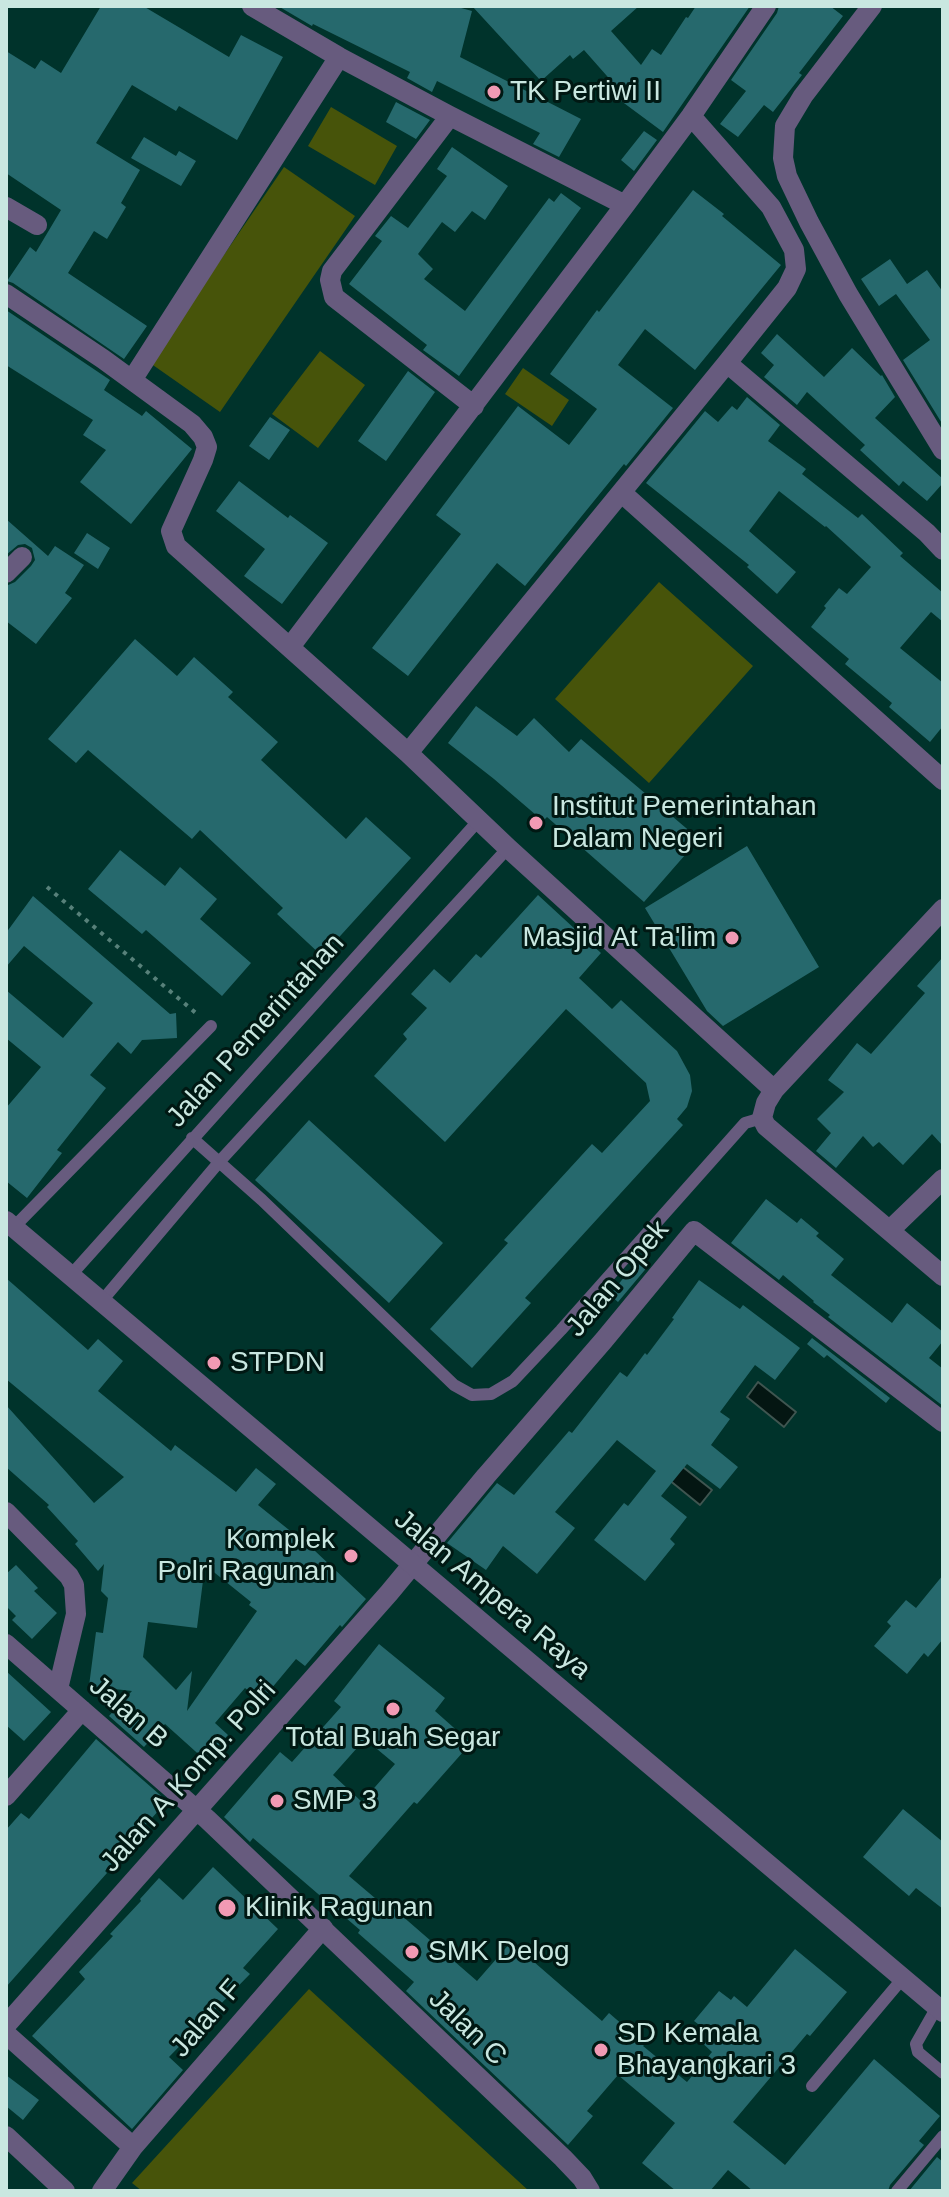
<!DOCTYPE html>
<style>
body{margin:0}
#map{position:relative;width:949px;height:2197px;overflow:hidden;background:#00332b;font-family:Helvetica,sans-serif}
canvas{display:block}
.frame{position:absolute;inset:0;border:8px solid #c9e7e0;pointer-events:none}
</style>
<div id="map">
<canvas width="949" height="2197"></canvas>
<div class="frame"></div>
</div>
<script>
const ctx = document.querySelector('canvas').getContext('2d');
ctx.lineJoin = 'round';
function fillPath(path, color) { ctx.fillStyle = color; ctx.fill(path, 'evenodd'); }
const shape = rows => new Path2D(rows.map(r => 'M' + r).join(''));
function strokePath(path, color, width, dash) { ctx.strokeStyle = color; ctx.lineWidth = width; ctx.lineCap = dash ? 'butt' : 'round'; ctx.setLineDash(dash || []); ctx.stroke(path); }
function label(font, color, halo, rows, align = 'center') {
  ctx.font = font + ' Helvetica,sans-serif'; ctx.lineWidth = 6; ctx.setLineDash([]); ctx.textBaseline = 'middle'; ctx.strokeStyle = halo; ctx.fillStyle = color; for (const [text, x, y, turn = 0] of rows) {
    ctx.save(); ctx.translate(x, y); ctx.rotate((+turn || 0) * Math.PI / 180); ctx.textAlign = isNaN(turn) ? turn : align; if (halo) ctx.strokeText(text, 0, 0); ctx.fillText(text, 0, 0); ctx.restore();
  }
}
fillPath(shape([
 [331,107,397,146,375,185,308,146],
 [284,167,355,216,220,412,150,363],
 [320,351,365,385,318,448,272,414],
 [523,368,569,400,552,426,505,394],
 [659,582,753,666,649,783,555,699],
 [309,1989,529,2191,142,2191,132,2183]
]), '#47540a');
const water = shape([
 [758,1382,796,1412,784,1427,747,1397,758,1382],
 [674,1460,712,1490,700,1505,663,1475,674,1460]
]);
fillPath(water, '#041612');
strokePath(water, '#3f5550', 2);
fillPath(shape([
 [101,6,143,6,229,57,241,35,283,57,237,140,179,106,176,111,132,85,96,143,140,170,121,203,126,207,107,239,94,231,68,273,147,326,124,359,13,283,7,281,30,247,36,252,61,210,6,173,6,51,35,69,41,60,61,73],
 [278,6,454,6,472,11,460,57,581,119,559,157,533,144,540,133,437,81,432,92,407,78,410,72,313,24,312,26],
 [472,6,639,6,611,31,641,65,652,49,661,55,686,17,688,18,696,6,750,6,663,132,609,92,614,84,584,50,573,59,570,55,541,81],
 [779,6,830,6,843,16,799,73,802,75,773,112,764,105,738,137,720,124,746,91,731,80,777,13],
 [396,102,430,120,416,139,386,122],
 [644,131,657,140,634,171,621,160],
 [144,137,176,156,179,151,196,161,181,186,131,158],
 [452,147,508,186,485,220,472,211,455,232,442,222,418,254,433,269,424,279,465,311,549,198,554,202,561,193,581,208,459,376,423,350,427,345,349,284,382,241,375,236,391,216,408,228,447,176,437,169],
 [693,190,724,214,722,216,781,265,695,370,645,329,618,365,673,408,626,466,624,464,525,586,497,563,408,676,372,648,461,534,436,515,518,406,569,445,597,409,550,374,597,310,599,312],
 [890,259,907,284,927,270,943,292,943,425,903,360,930,340,896,294,879,306,861,279],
 [6,310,110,380,104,390,142,416,146,411,192,449,131,524,80,482,106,450,83,435,93,420,6,365],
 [777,334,824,377,852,348,881,376,882,375,895,397,875,418,943,479,943,483,927,501,903,481,899,486,860,450,865,445,807,392,797,405,764,377,774,365,761,353],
 [408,371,435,392,386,461,358,441],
 [747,397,780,425,768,441,806,469,802,474,858,518,862,514,903,553,900,556,943,593,943,622,931,612,900,648,943,683,943,726,930,742,889,707,892,703,845,664,849,659,811,627,826,608,824,606,839,588,847,594,871,567,826,526,825,527,779,491,749,531,796,572,777,594,747,567,749,565,646,483,705,411,718,422,732,406,737,410],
 [270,417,290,430,269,460,249,446],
 [239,481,288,518,290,515,328,543,282,604,244,576,265,549,216,511],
 [6,519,48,556,55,546,84,565,65,593,72,598,36,644,6,621,6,586,15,582,31,566,35,560,32,548,25,544,18,545,6,555],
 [87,533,110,548,98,569,74,553],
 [135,639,177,676,194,657,233,692,228,697,278,742,261,760,346,839,366,817,411,858,322,956,277,914,283,908,200,830,192,839,88,750,76,763,48,739],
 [476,706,517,736,534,718,569,752,581,739,699,839,644,902,547,817,543,821,494,779,448,743],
 [747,846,819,967,723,1026,707,1011,645,908],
 [120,850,165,886,180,867,217,899,200,919,251,963,222,996,146,930,142,934,88,889],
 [538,895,601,953,579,978,612,1009,621,1000,677,1051,690,1075,692,1091,687,1107,677,1119,683,1125,525,1298,531,1303,472,1368,430,1329,508,1243,504,1240,592,1144,602,1153,650,1101,646,1083,566,1009,445,1142,374,1076,407,1039,403,1034,427,1008,411,994,434,969,450,983,476,954,481,958],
 [33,896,170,1014,176,1013,177,1038,142,1040,131,1054,118,1042,90,1075,106,1088,57,1150,62,1153,27,1198,6,1181,6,1108,41,1067,6,1038,6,990,63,1038,93,1003,24,946,6,967,6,933],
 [943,957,943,1146,932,1134,903,1165,879,1142,873,1147,863,1136,836,1168,816,1151,831,1133,817,1119,844,1092,828,1080,857,1043,871,1054,925,993,917,986],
 [309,1120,443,1243,389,1303,255,1180],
 [766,1199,797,1223,801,1218,819,1233,816,1236,844,1259,831,1275,892,1323,907,1303,943,1332,943,1341,929,1358,943,1369,943,1406,828,1317,830,1315,813,1302,814,1301,783,1275,779,1280,731,1243],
 [640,1257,649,1265,618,1302,610,1295],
 [6,1278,88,1350,98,1339,123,1361,98,1391,171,1451,175,1445,236,1492,256,1468,276,1484,258,1505,314,1550,366,1599,342,1627,340,1625,305,1666,296,1659,261,1701,245,1688,215,1723,228,1735,205,1760,165,1724,144,1747,109,1716,132,1691,89,1686,96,1632,103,1633,108,1598,101,1591,104,1564,98,1571,75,1544,78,1541,47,1507,49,1505,6,1467,6,1405,94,1503,124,1477,6,1379],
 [205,1565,251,1602,249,1605,257,1611,187,1711,192,1671,176,1690,143,1657,148,1622,197,1628],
 [699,1280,740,1309,743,1305,800,1348,775,1380,755,1365,720,1412,730,1419,711,1445,738,1467,720,1489,687,1464,661,1496,687,1517,670,1539,675,1544,645,1581,594,1540,624,1503,628,1506,656,1471,617,1440,555,1512,575,1528,537,1574,503,1546,486,1570,447,1543,497,1483,514,1495,569,1431,572,1433,620,1372,627,1377,645,1353,647,1355,674,1319,672,1318],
 [812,1338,890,1398,886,1403,827,1355,824,1358,807,1344],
 [16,1565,38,1588,34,1591,57,1613,32,1639,12,1620,16,1616,6,1606,6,1574],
 [943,1575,943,1639,928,1657,924,1653,907,1674,874,1646,891,1626,887,1622,906,1600,916,1608],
 [379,1644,445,1698,435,1711,471,1743,417,1804,414,1802,349,1876,382,1904,385,1901,477,1981,511,1942,602,2021,609,2013,645,2044,643,2046,687,2082,712,2052,698,2039,706,2030,694,2021,719,1991,731,2000,734,1996,747,2007,795,1949,847,1992,810,2036,807,2034,733,2122,785,2165,874,2059,940,2116,919,2141,924,2145,890,2185,888,2191,753,2191,728,2170,710,2191,676,2191,642,2163,675,2123,618,2075,587,2111,593,2116,568,2145,406,1991,414,1982,358,1933,360,1930,253,1838,250,1842,224,1817,280,1752,292,1762,341,1707,334,1701],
 [365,1739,395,1764,362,1802,333,1775],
 [6,1671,51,1712,24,1741,6,1725],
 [96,1739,167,1801,105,1871,107,1873,6,1987,6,1830,21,1813,29,1819],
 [903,1809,943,1842,943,1909,916,1888,909,1896,863,1857],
 [213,1867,278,1929,243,1968,250,1974,169,2057,183,2070,132,2129,32,2036,85,1979,79,1972,113,1936,110,1934,141,1901,140,1899,159,1878,183,1900],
 [6,2075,39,2100,23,2120,6,2106],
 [937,2157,943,2162,943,2191,909,2191]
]), '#26696d');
strokePath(shape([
 [47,887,197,1014]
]), '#57817a', 4, [4, 6]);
strokePath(shape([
 [192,1138,262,1200,454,1385,472,1395,491,1394,513,1381,561,1330,745,1123,762,1118],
 [14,1227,211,1026],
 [71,1275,479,820],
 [101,1302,220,1161,508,848],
 [937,2007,916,2044,918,2052,943,2073],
 [812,2086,903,1978],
 [897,2191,943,2136]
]), '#675b7e', 12);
strokePath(shape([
 [252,6,339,57,450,116,625,205],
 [872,6,803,96,785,126,783,158,787,176,809,222,848,294,943,450],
 [450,116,332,271,330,280,334,297,474,406],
 [6,207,37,225],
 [6,294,103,359,192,424,203,437,207,447,203,460,171,531,176,546,408,753,508,848,774,1090],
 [727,363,927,533,943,550],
 [132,380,339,57],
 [622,493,943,780],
 [6,573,22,557],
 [290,647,625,205,691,116,766,6],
 [408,753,727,363,787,288,796,269,794,250,771,207,691,116],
 [943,909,774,1090,766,1103,762,1118,766,1126,943,1276],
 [890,1230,943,1179],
 [6,1512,69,1576,74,1585,76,1614,58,1689],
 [6,1644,207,1819,563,2158,582,2178,590,2191],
 [6,1796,82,1710],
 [6,2025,389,1593,486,1476,604,1340,694,1231,943,1422],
 [6,2034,133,2147],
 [6,2136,65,2191],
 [102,2191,133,2147,323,1928]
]), '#675b7e', 20);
strokePath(shape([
 [6,1221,943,2012]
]), '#675b7e', 20);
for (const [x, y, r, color] of [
 [494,92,8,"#f19ab4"],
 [536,823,8,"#f19ab4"],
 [732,938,8,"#f19ab4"],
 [214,1363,8,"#f19ab4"],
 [351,1556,8,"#f19ab4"],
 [393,1709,8,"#f19ab4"],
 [277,1801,8,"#f19ab4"],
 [227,1908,10,"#f19ab4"],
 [412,1952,8,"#f19ab4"],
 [601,2050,8,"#f19ab4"]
]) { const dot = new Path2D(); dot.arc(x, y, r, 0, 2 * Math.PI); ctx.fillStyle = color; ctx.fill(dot); strokePath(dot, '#001813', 3); }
label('28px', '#c9e7e0', '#001813', [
 ["TK Pertiwi II",510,92],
 ["Institut Pemerintahan",552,807],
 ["Dalam Negeri",552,839],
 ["Masjid At Ta'lim",716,938,"right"],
 ["STPDN",230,1363],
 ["Komplek",335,1540,"right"],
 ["Polri Ragunan",335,1572,"right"],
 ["Total Buah Segar",393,1738,"center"],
 ["SMP 3",293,1801],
 ["Klinik Ragunan",245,1908],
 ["SMK Delog",428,1952],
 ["SD Kemala",617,2034],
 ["Bhayangkari 3",617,2066]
], 'left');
label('28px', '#c9e7e0', '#001813', [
 ["Jalan Pemerintahan",256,1031,-48],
 ["Jalan Opek",618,1279,-50],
 ["Jalan Ampera Raya",492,1595,40],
 ["Jalan B",128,1713,41],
 ["Jalan A Komp. Polri",189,1777,-48],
 ["Jalan F",207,2019,-49],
 ["Jalan C",467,2028,44]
]);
</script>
